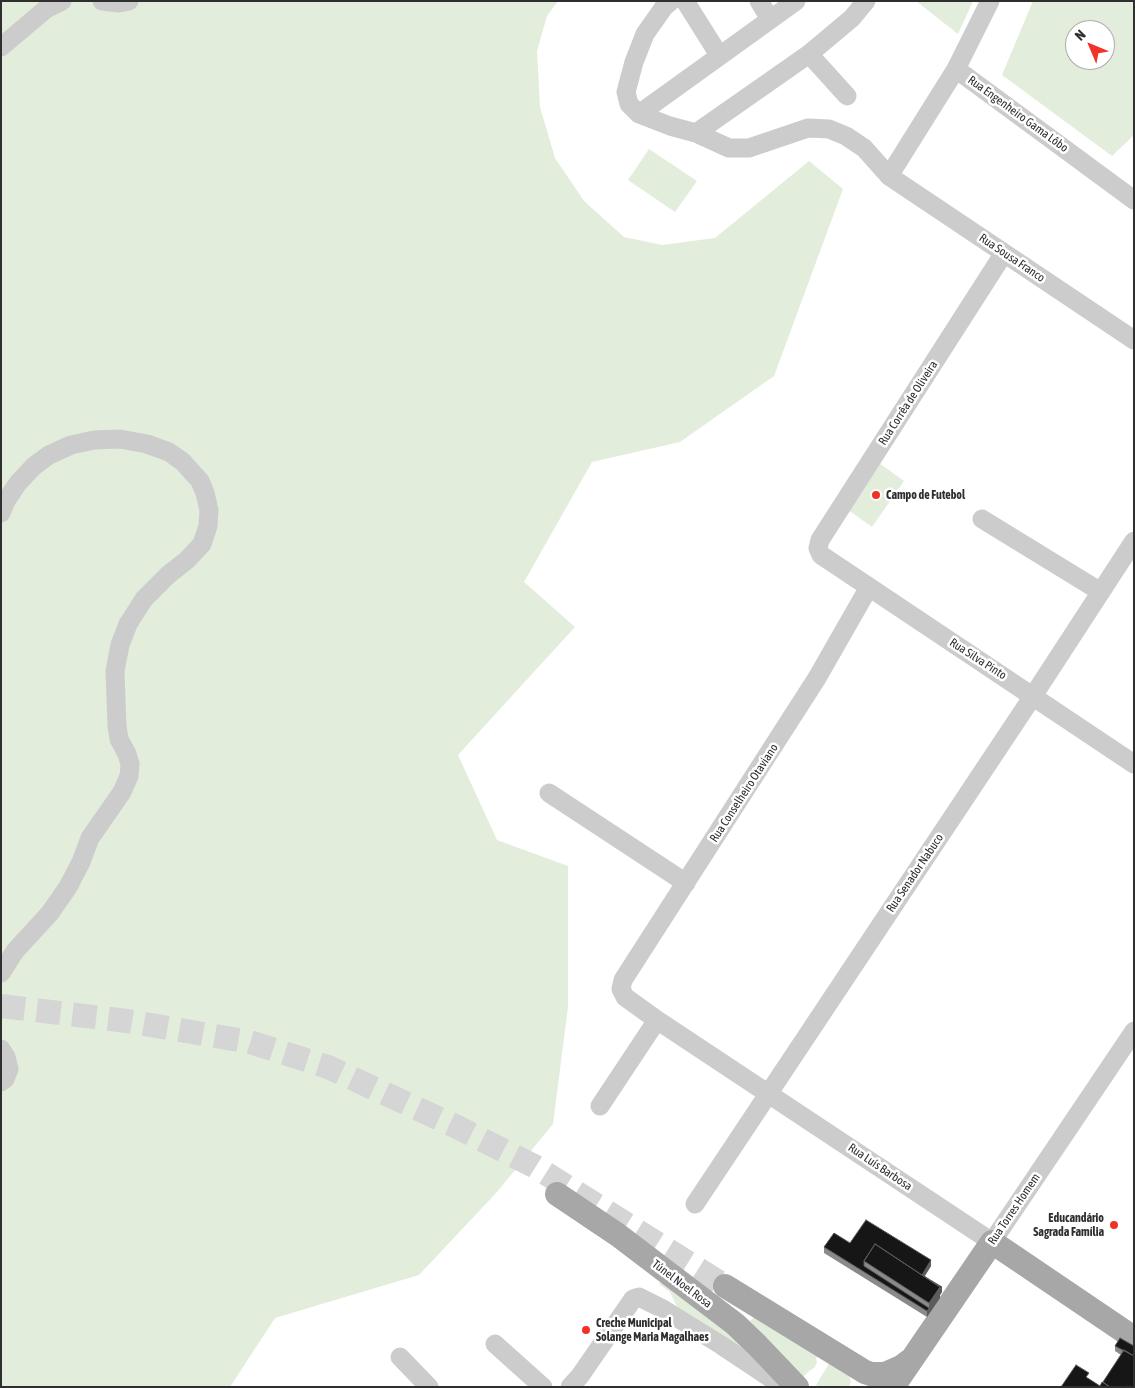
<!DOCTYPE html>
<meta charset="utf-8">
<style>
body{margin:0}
#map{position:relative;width:1135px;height:1388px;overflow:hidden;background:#fff;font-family:"Asap Condensed",sans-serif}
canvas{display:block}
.frame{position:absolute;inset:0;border:2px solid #2f2f2f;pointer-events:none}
.north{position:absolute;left:1065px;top:20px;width:50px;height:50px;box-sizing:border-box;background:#fff;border:1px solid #acacac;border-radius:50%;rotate:315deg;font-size:14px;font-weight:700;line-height:20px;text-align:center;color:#2f2f2f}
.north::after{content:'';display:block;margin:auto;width:18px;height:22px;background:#f03227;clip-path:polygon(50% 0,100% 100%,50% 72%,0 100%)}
</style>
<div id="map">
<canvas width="1135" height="1388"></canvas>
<div class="frame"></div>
<div class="north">N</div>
</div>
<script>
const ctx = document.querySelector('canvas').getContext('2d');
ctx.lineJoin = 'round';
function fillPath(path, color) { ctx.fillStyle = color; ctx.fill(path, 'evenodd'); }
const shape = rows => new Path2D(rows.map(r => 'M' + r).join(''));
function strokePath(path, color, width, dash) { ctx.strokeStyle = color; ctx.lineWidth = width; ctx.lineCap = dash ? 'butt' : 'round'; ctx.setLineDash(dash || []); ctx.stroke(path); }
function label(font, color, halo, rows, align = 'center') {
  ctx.font = font + ' "Asap Condensed",sans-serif'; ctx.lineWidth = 5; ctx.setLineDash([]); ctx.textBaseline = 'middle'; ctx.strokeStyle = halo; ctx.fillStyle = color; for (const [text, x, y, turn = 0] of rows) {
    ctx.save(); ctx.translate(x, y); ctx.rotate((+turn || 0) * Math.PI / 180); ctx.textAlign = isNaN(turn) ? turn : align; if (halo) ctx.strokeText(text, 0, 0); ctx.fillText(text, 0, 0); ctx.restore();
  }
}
fillPath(shape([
 [1,1,558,1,547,16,537,51,540,107,555,158,584,201,624,237,662,245,715,238,809,161,843,189,774,376,680,442,592,462,524,582,575,627,458,755,497,840,568,866,568,1007,553,1124,497,1192,419,1275,275,1318,230,1387,1,1387],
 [916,1,973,1,958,34],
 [1033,1,1134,1,1134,135,1112,156,1002,75],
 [1075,30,1105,30,1105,60,1075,60],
 [649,149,697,181,675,212,628,180],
 [879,463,904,481,872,527,847,509],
 [677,1271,738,1311,750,1321,754,1318,752,1313,742,1307,740,1309,720,1297,725,1293,819,1350,816,1359,817,1362,815,1367,808,1372,802,1378,752,1329,693,1286],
 [664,1279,775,1371,678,1309,670,1292,659,1284],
 [830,1362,849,1374,851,1382,849,1387,818,1387,816,1385]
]), '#e3eddc');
strokePath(shape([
 [1,1006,127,1021,250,1042,328,1067,457,1127,534,1166,725,1286]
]), '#d5d5d5', 24, [24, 12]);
strokePath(shape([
 [102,1,119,3,129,1],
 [671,1,664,7,645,34,634,62,626,92,629,104,639,114,670,126,696,133,729,148,749,148,808,128,829,129,846,136,864,148,889,176,1134,340],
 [685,1,719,55],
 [759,1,770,19],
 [1,47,46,9,62,1],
 [809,54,847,96],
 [956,69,990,1],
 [639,114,796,1],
 [696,133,809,54,852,18,866,1],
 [889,176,956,69,1134,200],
 [1004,253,820,540,818,548,821,555,869,587,1134,764],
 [1,513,6,501,18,483,34,466,49,455,71,445,94,440,120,439,147,444,169,452,183,462,200,481,205,493,209,510,208,526,202,544,187,560,168,575,144,599,128,624,120,645,115,671,117,726,119,739,127,754,130,764,129,776,122,792,90,838,81,862,68,887,50,913,15,951,1,973],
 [982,519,1101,592],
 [869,587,817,678,623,980,621,989,625,997,657,1020,992,1242,1134,1031],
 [549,793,686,883],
 [1,1049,6,1057,9,1069,5,1079,1,1082],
 [600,1106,657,1020],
 [695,1204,1033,696,1134,541],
 [495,1344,543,1387],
 [400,1357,429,1387],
 [570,1387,580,1376,633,1299,639,1297,663,1309,721,1345,784,1387]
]), '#ccc', 19);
strokePath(shape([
 [557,1194,618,1235,735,1324,757,1345,797,1387],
 [725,1286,865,1372,871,1374,885,1374,901,1367,909,1361],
 [893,1387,992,1242,1134,1338]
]), '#a7a7a7', 24);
fillPath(shape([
 [850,1243,931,1266,925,1276,942,1292,940,1295,940,1298,927,1317,824,1253,824,1247],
 [1120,1338,1134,1387,1061,1387,1089,1379,1100,1386,1103,1382,1121,1355,1115,1351,1115,1346]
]), '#8a8a8a');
fillPath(shape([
 [931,1260,931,1266,922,1280,922,1275],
 [940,1287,942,1287,942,1292,940,1295,940,1298,927,1317,927,1311,929,1308,929,1303]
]), '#5c5c5c');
const building = shape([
 [866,1220,931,1260,922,1275,942,1287,940,1289,940,1287,875,1244,864,1261,864,1266,929,1308,927,1311,824,1247,834,1233,850,1243,866,1220],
 [875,1244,940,1287,929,1303,864,1261,875,1244],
 [1120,1338,1134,1346,1134,1356,1115,1346,1120,1338],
 [1124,1350,1134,1356,1134,1387,1129,1387,1127,1386,1126,1387,1110,1387,1103,1382,1124,1350],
 [1076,1365,1089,1373,1086,1377,1100,1386,1102,1382,1110,1387,1061,1387,1076,1365]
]);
fillPath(building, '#161616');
strokePath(building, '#5c5c5c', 1);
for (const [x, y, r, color] of [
 [876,495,5,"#f03227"],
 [1114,1225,5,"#f03227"],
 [586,1330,5,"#f03227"]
]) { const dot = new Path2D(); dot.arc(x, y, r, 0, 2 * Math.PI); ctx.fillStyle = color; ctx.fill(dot); strokePath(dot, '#fff', 2); }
label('12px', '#2f2f2f', '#fff', [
 ["Rua Engenheiro Gama Lôbo",1018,114,36],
 ["Rua Sousa Franco",1012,258,34],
 ["Rua Corrêa de Oliveira",908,403,-57],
 ["Rua Silva Pinto",978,659,33],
 ["Rua Conselheiro Otaviano",744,793,-57],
 ["Rua Senador Nabuco",915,873,-56],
 ["Rua Luís Barbosa",880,1167,34],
 ["Rua Torres Homem",1014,1209,-56],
 ["Túnel Noel Rosa",682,1284,37]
]);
label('bold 12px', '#2f2f2f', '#fff', [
 ["Campo de Futebol",886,495],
 ["Educandário",1104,1218,"right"],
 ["Sagrada Família",1104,1232,"right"],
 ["Creche Municipal",596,1323],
 ["Solange Maria Magalhaes",596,1337]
], 'left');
</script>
